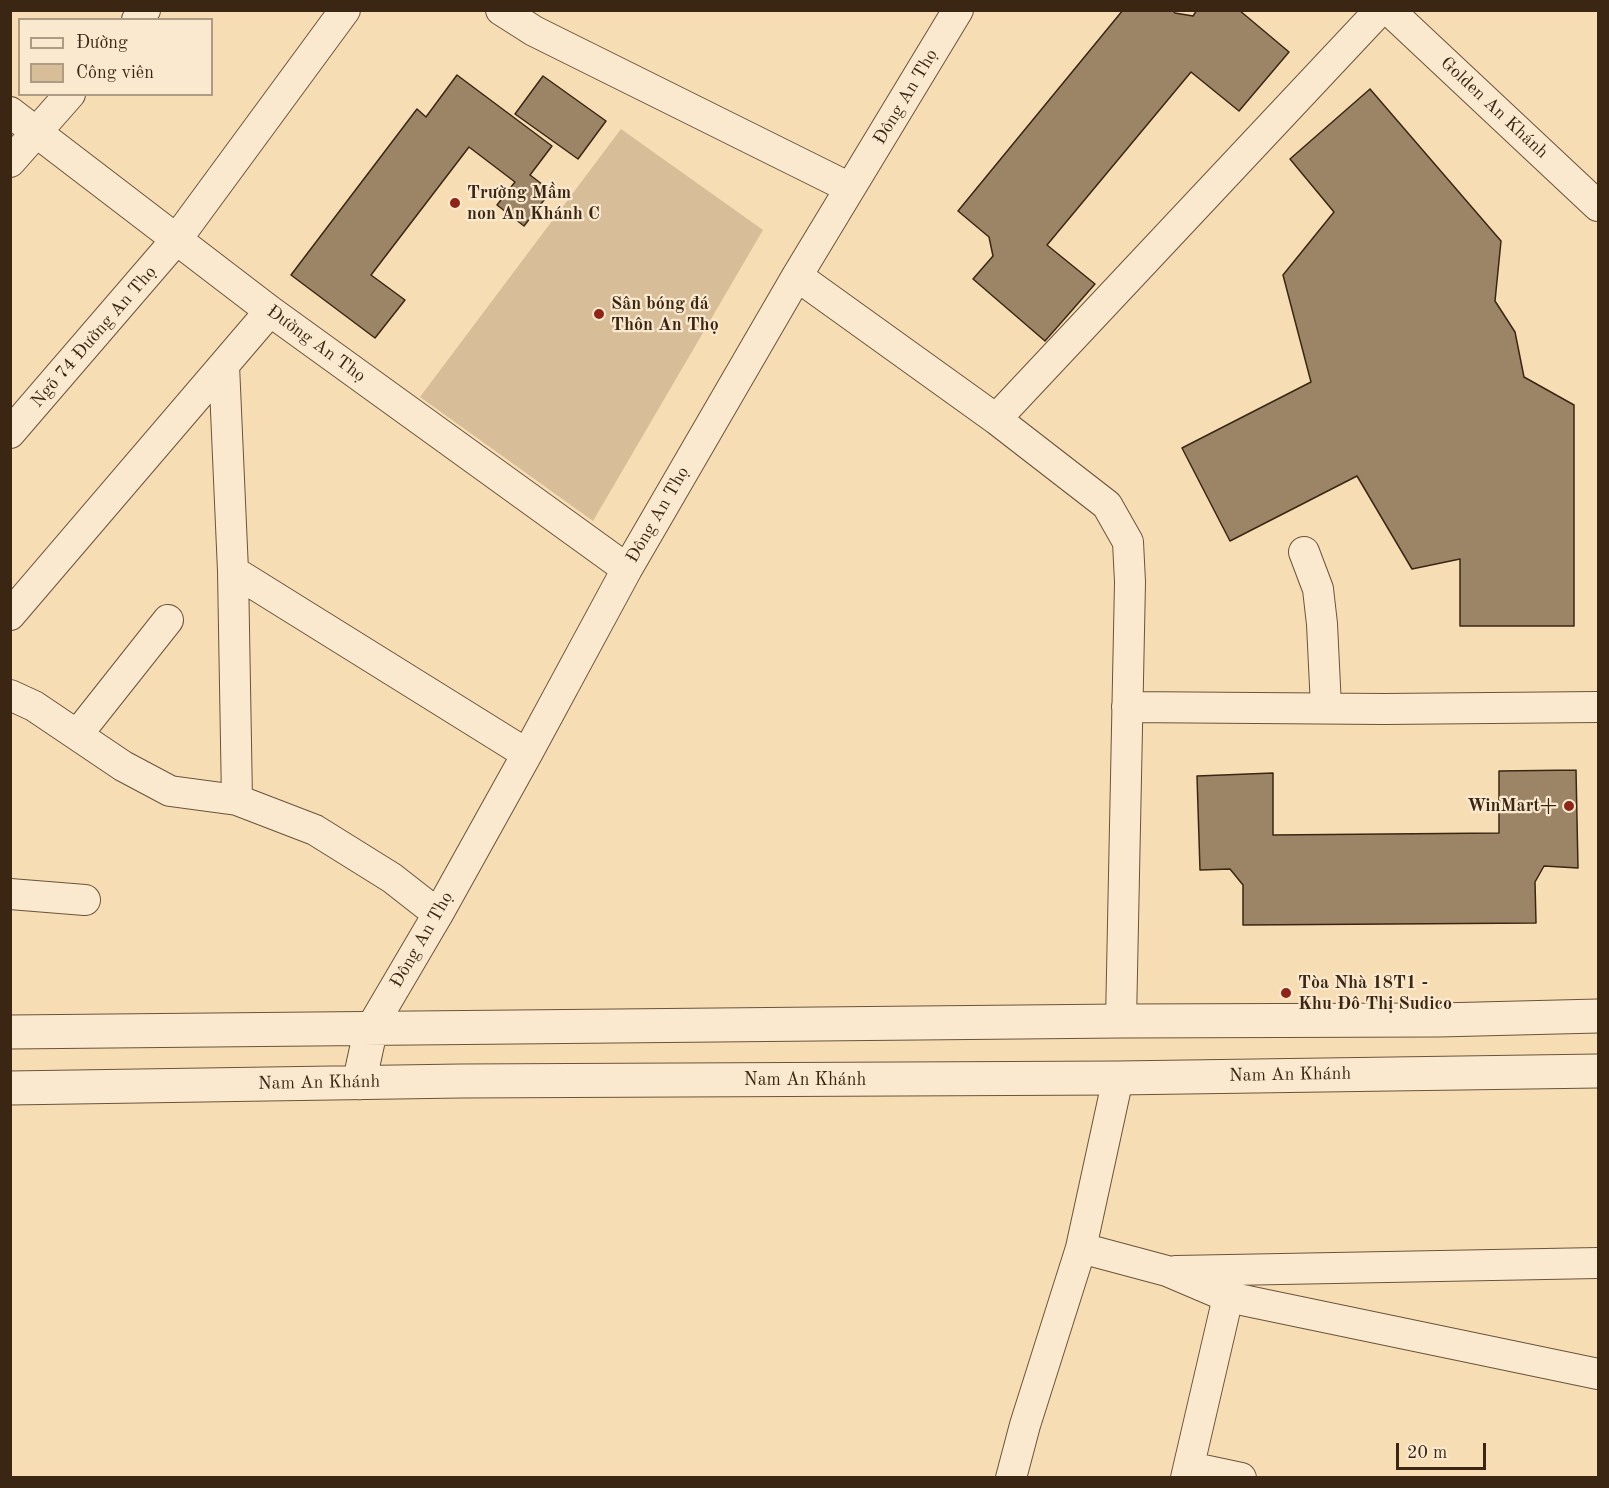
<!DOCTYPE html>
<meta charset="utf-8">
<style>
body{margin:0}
#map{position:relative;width:1609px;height:1488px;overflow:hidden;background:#f7ddb4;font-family:"Old Standard TT",serif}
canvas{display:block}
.frame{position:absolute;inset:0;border:12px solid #3a2613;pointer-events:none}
.legend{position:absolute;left:18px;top:18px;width:195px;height:78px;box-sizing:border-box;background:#fae9ce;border:2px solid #ad9b83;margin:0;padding:8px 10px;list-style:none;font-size:18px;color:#3a2613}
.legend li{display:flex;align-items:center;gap:12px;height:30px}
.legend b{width:30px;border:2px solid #ad9b83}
.scale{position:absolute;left:1396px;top:1443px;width:90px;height:27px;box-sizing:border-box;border:3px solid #3a2613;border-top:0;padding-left:8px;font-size:18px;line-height:21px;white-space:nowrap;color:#3a2613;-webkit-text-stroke:4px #fae9ce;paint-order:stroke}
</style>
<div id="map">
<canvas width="1609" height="1488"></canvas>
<div class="frame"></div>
<ul class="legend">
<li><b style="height:8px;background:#fae9ce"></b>Đường</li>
<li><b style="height:16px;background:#d7be99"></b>Công viên</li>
</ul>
<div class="scale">20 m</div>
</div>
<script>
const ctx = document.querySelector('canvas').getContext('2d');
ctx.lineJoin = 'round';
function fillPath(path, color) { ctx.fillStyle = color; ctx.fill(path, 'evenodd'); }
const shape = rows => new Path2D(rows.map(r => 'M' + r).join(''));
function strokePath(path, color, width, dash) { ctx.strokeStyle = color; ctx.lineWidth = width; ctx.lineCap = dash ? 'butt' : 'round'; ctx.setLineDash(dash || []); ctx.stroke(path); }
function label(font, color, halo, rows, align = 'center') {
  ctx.font = font + ' "Old Standard TT",serif'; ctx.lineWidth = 4.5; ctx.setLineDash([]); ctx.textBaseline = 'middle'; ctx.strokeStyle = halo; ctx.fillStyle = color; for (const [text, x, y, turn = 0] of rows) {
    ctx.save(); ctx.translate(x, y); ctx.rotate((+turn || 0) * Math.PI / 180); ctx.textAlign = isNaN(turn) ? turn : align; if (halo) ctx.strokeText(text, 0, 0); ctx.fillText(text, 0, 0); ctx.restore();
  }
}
fillPath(shape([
 [621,129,763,230,593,521,420,397]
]), '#d7be99');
const building = shape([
 [1123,10,1172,10,1175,13,1193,16,1197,10,1239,10,1289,52,1239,111,1191,72,1047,245,1095,284,1045,341,973,279,993,256,989,237,958,211,1123,10],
 [457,75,552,146,530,175,551,191,524,226,497,205,515,182,469,147,371,275,405,300,375,338,291,275,417,109,426,117,457,75],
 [543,76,606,121,578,159,515,114,543,76],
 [1370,89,1501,241,1495,301,1515,332,1524,377,1574,405,1574,626,1460,626,1460,559,1412,569,1357,476,1230,541,1182,448,1311,382,1283,275,1334,212,1290,159,1370,89],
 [1576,770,1578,868,1544,866,1535,882,1536,923,1243,925,1243,885,1230,869,1200,870,1197,776,1273,773,1273,835,1499,833,1499,771,1576,770]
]);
fillPath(building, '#9c8567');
strokePath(building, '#3a2613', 1.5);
const minor = shape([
 [501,10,534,31,850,188],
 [1389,10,1598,206],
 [137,20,145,10],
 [10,112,270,311,627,569],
 [10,162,70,94],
 [797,276,996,419,1107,505,1128,542,1130,582,1121,1021],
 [224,365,233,571,237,800],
 [996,419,1380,10],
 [10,433,176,240,345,10],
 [1304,552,1318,589,1322,624,1326,707],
 [233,571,527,754],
 [10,615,270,311],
 [10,695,34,706,123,766,170,791,237,800,315,830,392,878,438,914],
 [1127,707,1384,709,1598,707],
 [77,735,168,620],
 [10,894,85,900],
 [371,1028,438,914,527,754,627,569,797,276,958,10],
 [1081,1248,1167,1271,1228,1297,1598,1374],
 [1176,1271,1598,1263],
 [1189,1467,1241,1478],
 [1011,1478,1025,1425,1081,1248,1118,1078],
 [1186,1478,1228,1297]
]);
const tertiary = shape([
 [10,1032,1121,1021,1439,1020,1598,1016],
 [359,1083,371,1028],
 [10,1088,461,1081,1118,1078,1598,1071]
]);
strokePath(minor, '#69543b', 32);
strokePath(tertiary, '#69543b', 35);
strokePath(minor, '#fae9ce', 30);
strokePath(tertiary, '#fae9ce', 33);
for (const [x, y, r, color] of [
 [455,203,6,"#8f2418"],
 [599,314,6,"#8f2418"],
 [1569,806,6,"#8f2418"],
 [1286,993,6,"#8f2418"]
]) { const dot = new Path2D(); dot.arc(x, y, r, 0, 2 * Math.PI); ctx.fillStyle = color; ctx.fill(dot); strokePath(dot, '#fae9ce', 2); }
label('18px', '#3a2613', '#fae9ce', [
 ["Đông An Thọ",906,97,-59],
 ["Golden An Khánh",1494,108,43],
 ["Ngõ 74 Đường An Thọ",94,337,-49],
 ["Đường An Thọ",316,344,36],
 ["Đông An Thọ",658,515,-60],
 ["Đông An Thọ",422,940,-60],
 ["Nam An Khánh",1290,1075,-1],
 ["Nam An Khánh",805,1080],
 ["Nam An Khánh",319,1083,-1]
]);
label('bold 18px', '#3a2613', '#fae9ce', [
 ["Trường Mầm",467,193],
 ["non An Khánh C",467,214],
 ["Sân bóng đá",611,304],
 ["Thôn An Thọ",611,325],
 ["WinMart+",1557,806,"right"],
 ["Tòa Nhà 18T1 -",1298,983],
 ["Khu Đô Thị Sudico",1298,1004]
], 'left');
</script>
